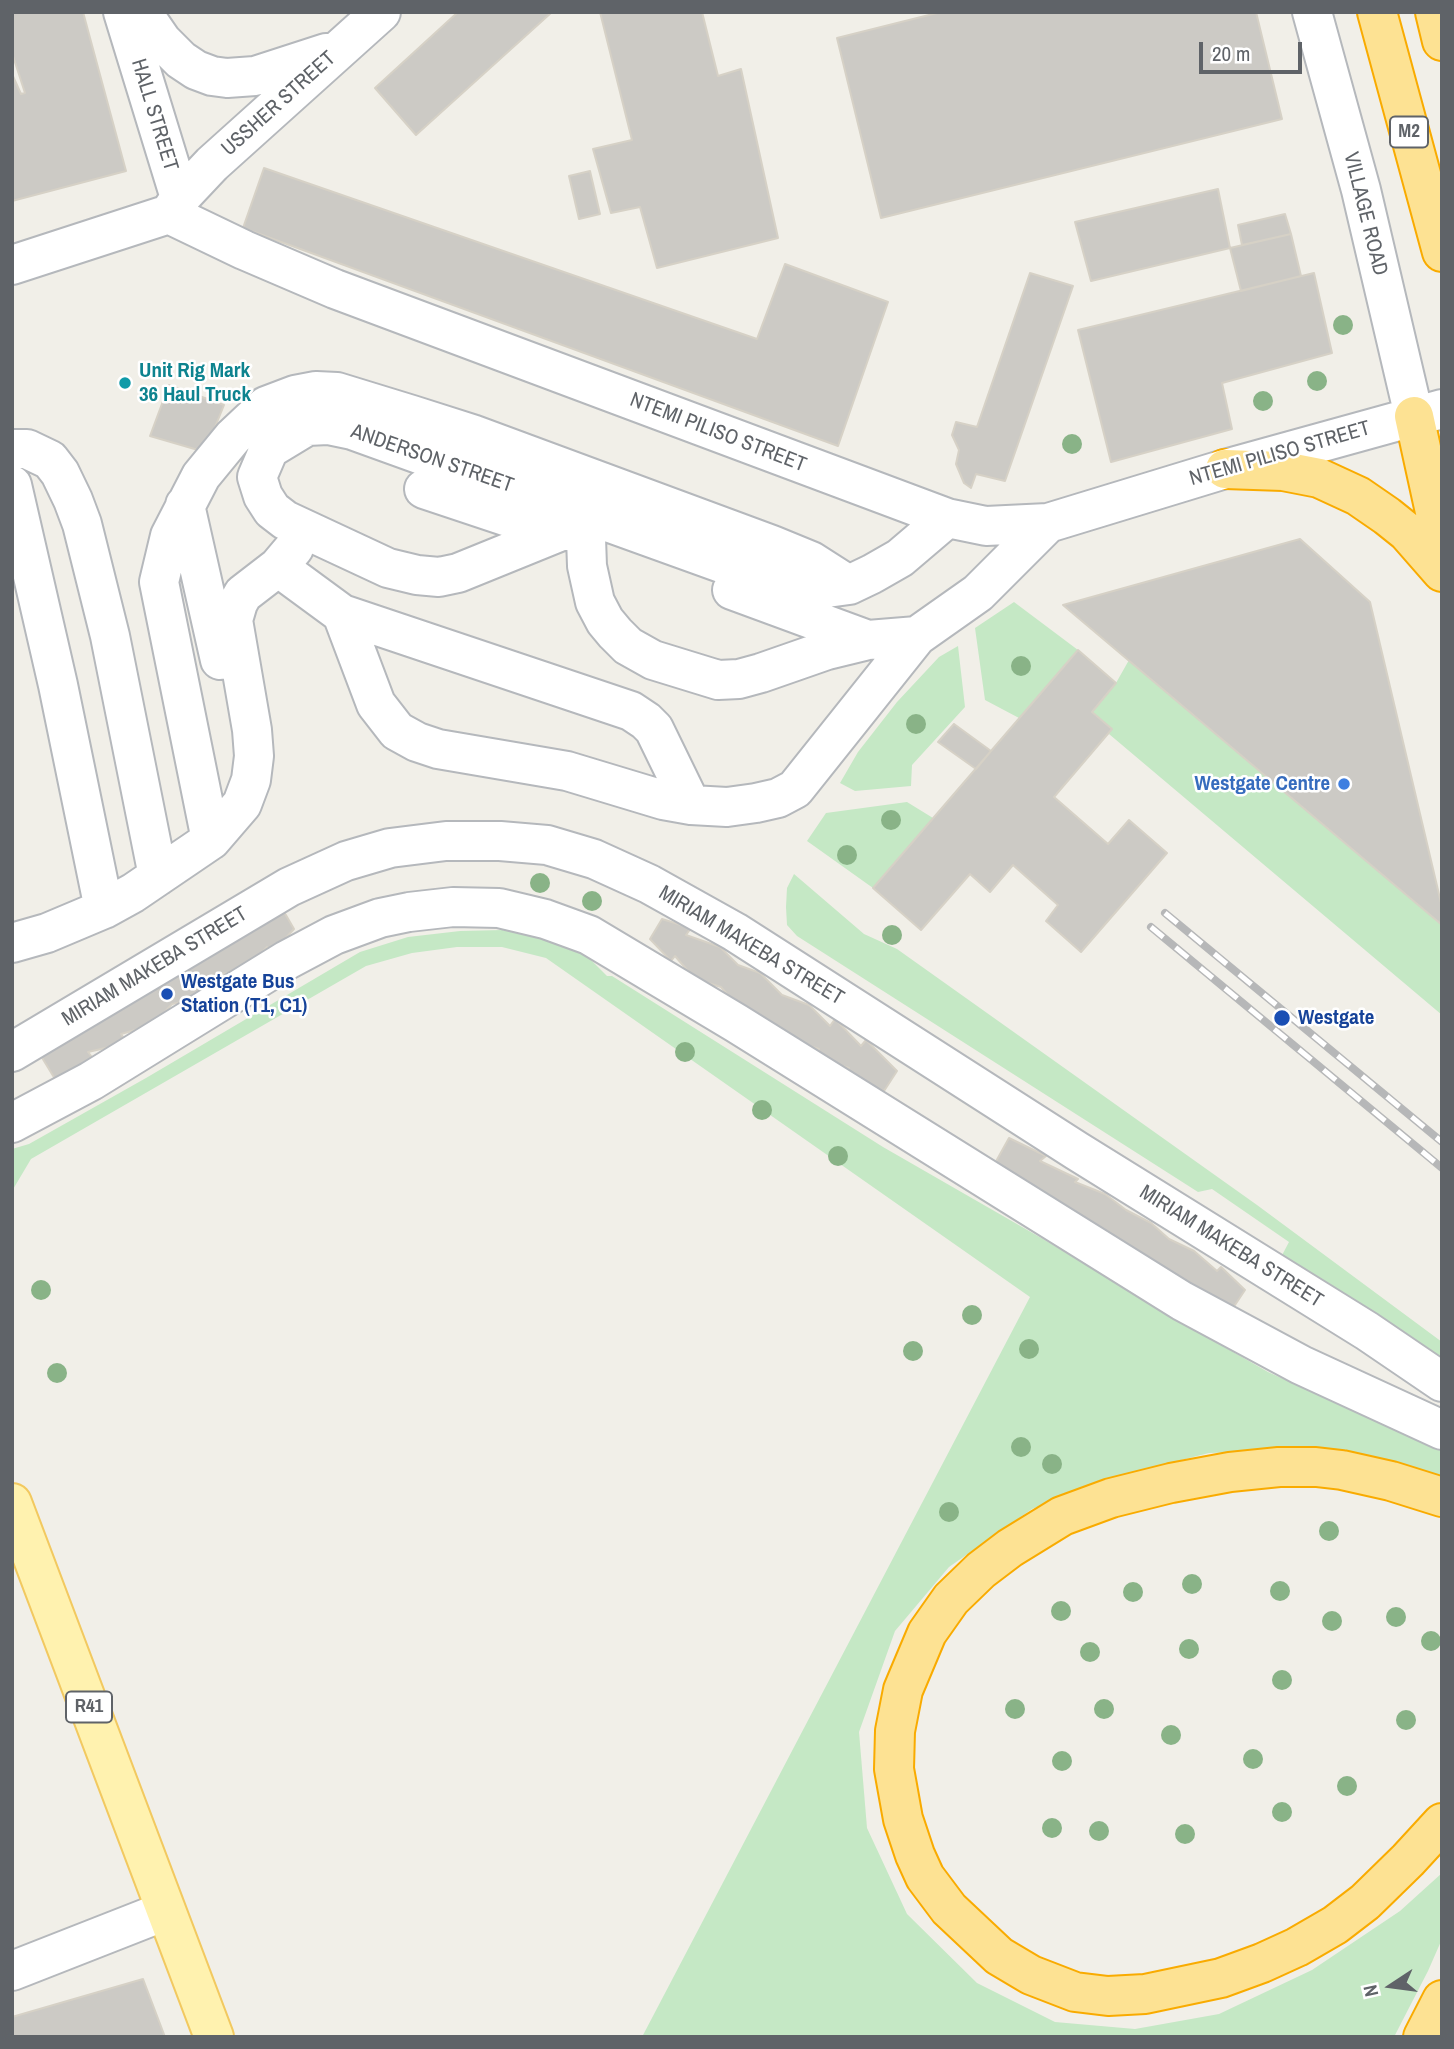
<!DOCTYPE html>
<style>
body{margin:0}
#map{position:relative;width:1454px;height:2049px;overflow:hidden;background:#f1efe8;font-family:"Archivo Narrow",sans-serif}
canvas{display:block}
.frame{position:absolute;inset:0;border:14px solid #5f6368;pointer-events:none}
.north{position:absolute;left:1356px;top:1951px;width:70px;height:70px;-webkit-text-stroke:5px #fff;paint-order:stroke;rotate:257deg;font-size:19px;font-weight:700;line-height:28px;text-align:center;color:#5f6368}
.north::after{content:'';display:block;margin:auto;width:24px;height:32px;background:#5f6368;clip-path:polygon(50% 0,100% 100%,50% 72%,0 100%)}
.scale{position:absolute;left:1199px;top:42px;width:103px;height:32px;box-sizing:border-box;border:4px solid #5f6368;border-top:0;padding-left:9px;font-size:21px;line-height:24px;white-space:nowrap;color:#5f6368;-webkit-text-stroke:5px #fff;paint-order:stroke}
</style>
<div id="map">
<canvas width="1454" height="2049"></canvas>
<div class="frame"></div>
<div class="north">N</div>
<div class="scale">20 m</div>
</div>
<script>
const ctx = document.querySelector('canvas').getContext('2d');
ctx.lineJoin = 'round';
function fillPath(path, color) { ctx.fillStyle = color; ctx.fill(path, 'evenodd'); }
const shape = rows => new Path2D(rows.map(r => 'M' + r).join(''));
function strokePath(path, color, width, dash) { ctx.strokeStyle = color; ctx.lineWidth = width; ctx.lineCap = dash ? 'butt' : 'round'; ctx.setLineDash(dash || []); ctx.stroke(path); }
function label(font, color, halo, rows, align = 'center') {
  ctx.font = font + ' "Archivo Narrow",sans-serif'; ctx.lineWidth = 5; ctx.setLineDash([]); ctx.textBaseline = 'middle'; ctx.strokeStyle = halo; ctx.fillStyle = color; for (const [text, x, y, turn = 0] of rows) {
    ctx.save(); ctx.translate(x, y); ctx.rotate((+turn || 0) * Math.PI / 180); ctx.textAlign = isNaN(turn) ? turn : align; if (halo) ctx.strokeText(text, 0, 0); ctx.fillText(text, 0, 0); ctx.restore();
  }
}
fillPath(shape([
 [1014,602,1078,650,1019,718,985,700,975,628],
 [958,646,965,707,912,765,911,786,855,791,840,783,858,752,897,702,939,657],
 [1129,660,1442,925,1442,1015,1109,734,1112,729,1092,712,1116,683],
 [907,802,933,818,873,888,807,841,826,813],
 [794,874,864,934,897,949,1257,1205,1442,1342,1442,1372,1280,1259,1289,1242,1212,1189,1198,1192,797,936,787,925,786,907,787,888],
 [503,930,552,939,580,949,607,976,612,976,883,1147,1043,1239,1169,1315,1268,1372,1442,1451,1442,1478,1433,1474,1320,1449,1209,1453,1114,1477,1032,1509,949,1567,895,1631,859,1732,867,1828,907,1914,977,1983,1055,2022,1135,2029,1219,2014,1312,1970,1400,1911,1442,1873,1442,1939,1428,1971,1394,2037,642,2037,1030,1297,546,958,502,947,457,947,412,953,366,966,31,1159,12,1191,12,1149,29,1144,146,1078,360,952,408,937,460,931]
]), '#c5e8c5');
const building = shape([
 [12,12,83,12,126,171,12,201,12,74,21,94,25,93,12,53,12,12],
 [458,12,552,12,416,135,375,88,458,12],
 [600,12,702,12,718,76,741,69,778,238,657,268,640,207,611,213,593,149,632,140,600,12],
 [941,12,1256,12,1282,119,881,218,837,38,941,12],
 [264,168,757,339,785,264,888,302,838,446,243,228,264,168],
 [590,171,600,214,579,219,569,176,590,171],
 [1218,189,1230,248,1091,281,1075,222,1218,189],
 [1285,214,1291,234,1242,245,1238,225,1285,214],
 [1291,234,1301,276,1241,291,1230,248,1291,234],
 [1030,273,1073,286,1005,481,976,474,971,488,964,483,956,464,959,450,952,435,956,422,977,427,1030,273],
 [1314,273,1332,353,1222,383,1232,429,1111,462,1078,330,1314,273],
 [169,385,224,405,205,452,150,436,169,385],
 [1300,539,1370,602,1442,907,1442,925,1063,605,1300,539],
 [1078,650,1116,683,1092,712,1112,729,1054,797,1108,844,1129,820,1167,853,1081,952,1046,921,1058,905,1013,865,990,892,970,874,921,930,873,888,1078,650],
 [954,724,991,751,976,769,938,742,954,724],
 [283,910,294,929,271,954,267,947,245,971,220,974,200,998,172,1004,153,1025,121,1034,127,1043,88,1052,95,1061,55,1079,41,1056,283,910],
 [662,919,691,928,686,935,720,947,738,965,760,973,782,995,809,1005,830,1026,835,1019,861,1046,866,1040,897,1071,884,1091,843,1075,849,1068,814,1057,819,1049,787,1039,767,1019,737,1006,721,987,695,979,675,956,671,961,650,939,662,919],
 [1009,1138,1046,1156,1040,1161,1078,1179,1075,1182,1105,1194,1126,1210,1151,1223,1169,1239,1194,1251,1217,1271,1221,1267,1245,1290,1231,1311,994,1165,1009,1138],
 [143,1979,165,2037,12,2037,12,2017,143,1979]
]);
fillPath(building, '#cccac5');
strokePath(building, '#d6d1c6', 2);
const minor = shape([
 [123,12,180,198,169,214],
 [142,12,162,41,181,60,196,70,212,76,227,78,255,76,326,53],
 [1312,12,1361,190,1414,416],
 [180,198,212,164,381,12],
 [12,265,169,214,244,250,335,289,947,518,986,526,1048,523,1225,469,1442,409],
 [12,449,27,449,50,460,60,473,73,500,82,524,110,636,158,876],
 [12,485,58,685,104,909],
 [424,489,511,518,566,531],
 [185,505,220,660],
 [564,530,458,573,439,577,417,575,388,568,285,520,272,510,263,496,257,477,269,449,307,426,328,425,352,430,746,572,795,583,827,588,849,585,872,574,900,558,947,518],
 [586,538,587,566,595,602,605,621,615,633,628,646,653,660,718,680,739,679,761,673,827,650,868,640,917,636,978,593,1048,523],
 [278,567,342,614,376,704,397,731,417,742,438,749,567,771,663,800,691,805,727,807,756,803,778,798,795,789,917,636],
 [732,590,868,640],
 [342,614,631,711,646,721,654,729,691,805],
 [211,840,159,582,170,536,201,476,233,437,266,406,295,395,316,391,337,392,412,415,472,434,772,545,811,561,847,584],
 [12,943,47,933,104,909,133,893,211,840,242,804,251,780,254,756,252,730,233,620,238,603,243,594,278,567,294,548],
 [12,1052,289,887,346,861,390,848,446,841,500,841,547,845,594,859,649,884,735,932,1077,1151,1367,1331,1442,1382],
 [12,1123,91,1081,287,960,334,935,380,918,409,912,453,907,499,908,545,919,589,935,736,1023,1182,1301,1301,1365,1442,1430],
 [12,1971,165,1911]
]);
const major = shape([
 [12,1503,214,2037]
]);
const highway = shape([
 [1377,12,1442,252],
 [1435,12,1442,41],
 [1414,416,1442,544],
 [1225,469,1283,471,1319,478,1358,496,1387,516,1407,532,1442,572],
 [1442,1497,1391,1481,1342,1470,1316,1467,1279,1467,1230,1472,1171,1483,1111,1498,1062,1516,1010,1548,981,1570,951,1599,927,1633,903,1690,895,1731,894,1769,903,1819,915,1855,925,1877,949,1909,999,1956,1031,1975,1075,1992,1108,1996,1145,1994,1221,1978,1262,1963,1297,1947,1335,1925,1365,1902,1408,1860,1442,1823],
 [1423,2037,1442,2000]
]);
strokePath(minor, '#b5b8bc', 42);
strokePath(major, '#f2c960', 42);
strokePath(highway, '#f9ab00', 42);
strokePath(minor, '#fff', 38);
strokePath(major, '#fff2af', 38);
strokePath(highway, '#fde293', 38);
const rail = shape([
 [1165,913,1442,1142],
 [1151,927,1442,1168]
]);
strokePath(rail, '#b6b7b8', 8);
strokePath(rail, '#fff', 5, [16]);
ctx.fillStyle = '#89b387';
for (const [x, y] of [
 [1343,325],
 [1317,381],
 [1263,401],
 [1072,444],
 [1021,666],
 [916,724],
 [891,820],
 [847,855],
 [540,883],
 [592,901],
 [892,935],
 [685,1052],
 [762,1110],
 [838,1156],
 [41,1290],
 [972,1315],
 [1029,1349],
 [913,1351],
 [57,1373],
 [1021,1447],
 [1052,1464],
 [949,1512],
 [1329,1531],
 [1192,1584],
 [1280,1591],
 [1133,1592],
 [1061,1611],
 [1396,1617],
 [1332,1621],
 [1431,1641],
 [1189,1649],
 [1090,1652],
 [1282,1680],
 [1015,1709],
 [1104,1709],
 [1406,1720],
 [1171,1735],
 [1253,1759],
 [1062,1761],
 [1347,1786],
 [1282,1812],
 [1052,1828],
 [1099,1831],
 [1185,1834]
]) { ctx.beginPath(); ctx.arc(x, y, 10, 0, 2 * Math.PI); ctx.fill(); }
for (const [x, y, r, color] of [
 [125,383,7,"#0f9aa8"],
 [1344,784,7,"#3f7fe0"],
 [167,994,7,"#1a4fb4"],
 [1282,1018,9,"#1a4fb4"]
]) { const dot = new Path2D(); dot.arc(x, y, r, 0, 2 * Math.PI); ctx.fillStyle = color; ctx.fill(dot); strokePath(dot, '#fff', 2.5); }
for (const [x, y, w] of [
 [1409,132,38],
 [89,1707,46]
]) { const box = new Path2D(); box.roundRect(x - w / 2, y - 15.5, w, 31, 5); ctx.fillStyle = '#fff'; ctx.fill(box); strokePath(box, '#5f6368', 2); }
label('bold 19px', '#5f6368', null, [
 ["M2",1409,132],
 ["R41",89,1707]
]);
label('21px', '#5f6368', '#fff', [
 ["USSHER STREET",279,104,-42],
 ["HALL STREET",154,115,73],
 ["VILLAGE ROAD",1365,214,76],
 ["NTEMI PILISO STREET",718,433,21],
 ["NTEMI PILISO STREET",1280,454,-16],
 ["ANDERSON STREET",432,459,19],
 ["MIRIAM MAKEBA STREET",751,946,31],
 ["MIRIAM MAKEBA STREET",155,967,-31],
 ["MIRIAM MAKEBA STREET",1231,1247,32]
]);
label('bold 21px', '#0d838f', '#fff', [
 ["Unit Rig Mark",139,371],
 ["36 Haul Truck",139,395]
], 'left');
label('bold 21px', '#366cbe', '#fff', [
 ["Westgate Centre",1330,784]
], 'right');
label('bold 21px', '#164399', '#fff', [
 ["Westgate Bus",181,982],
 ["Station (T1, C1)",181,1006],
 ["Westgate",1298,1018]
], 'left');
</script>
